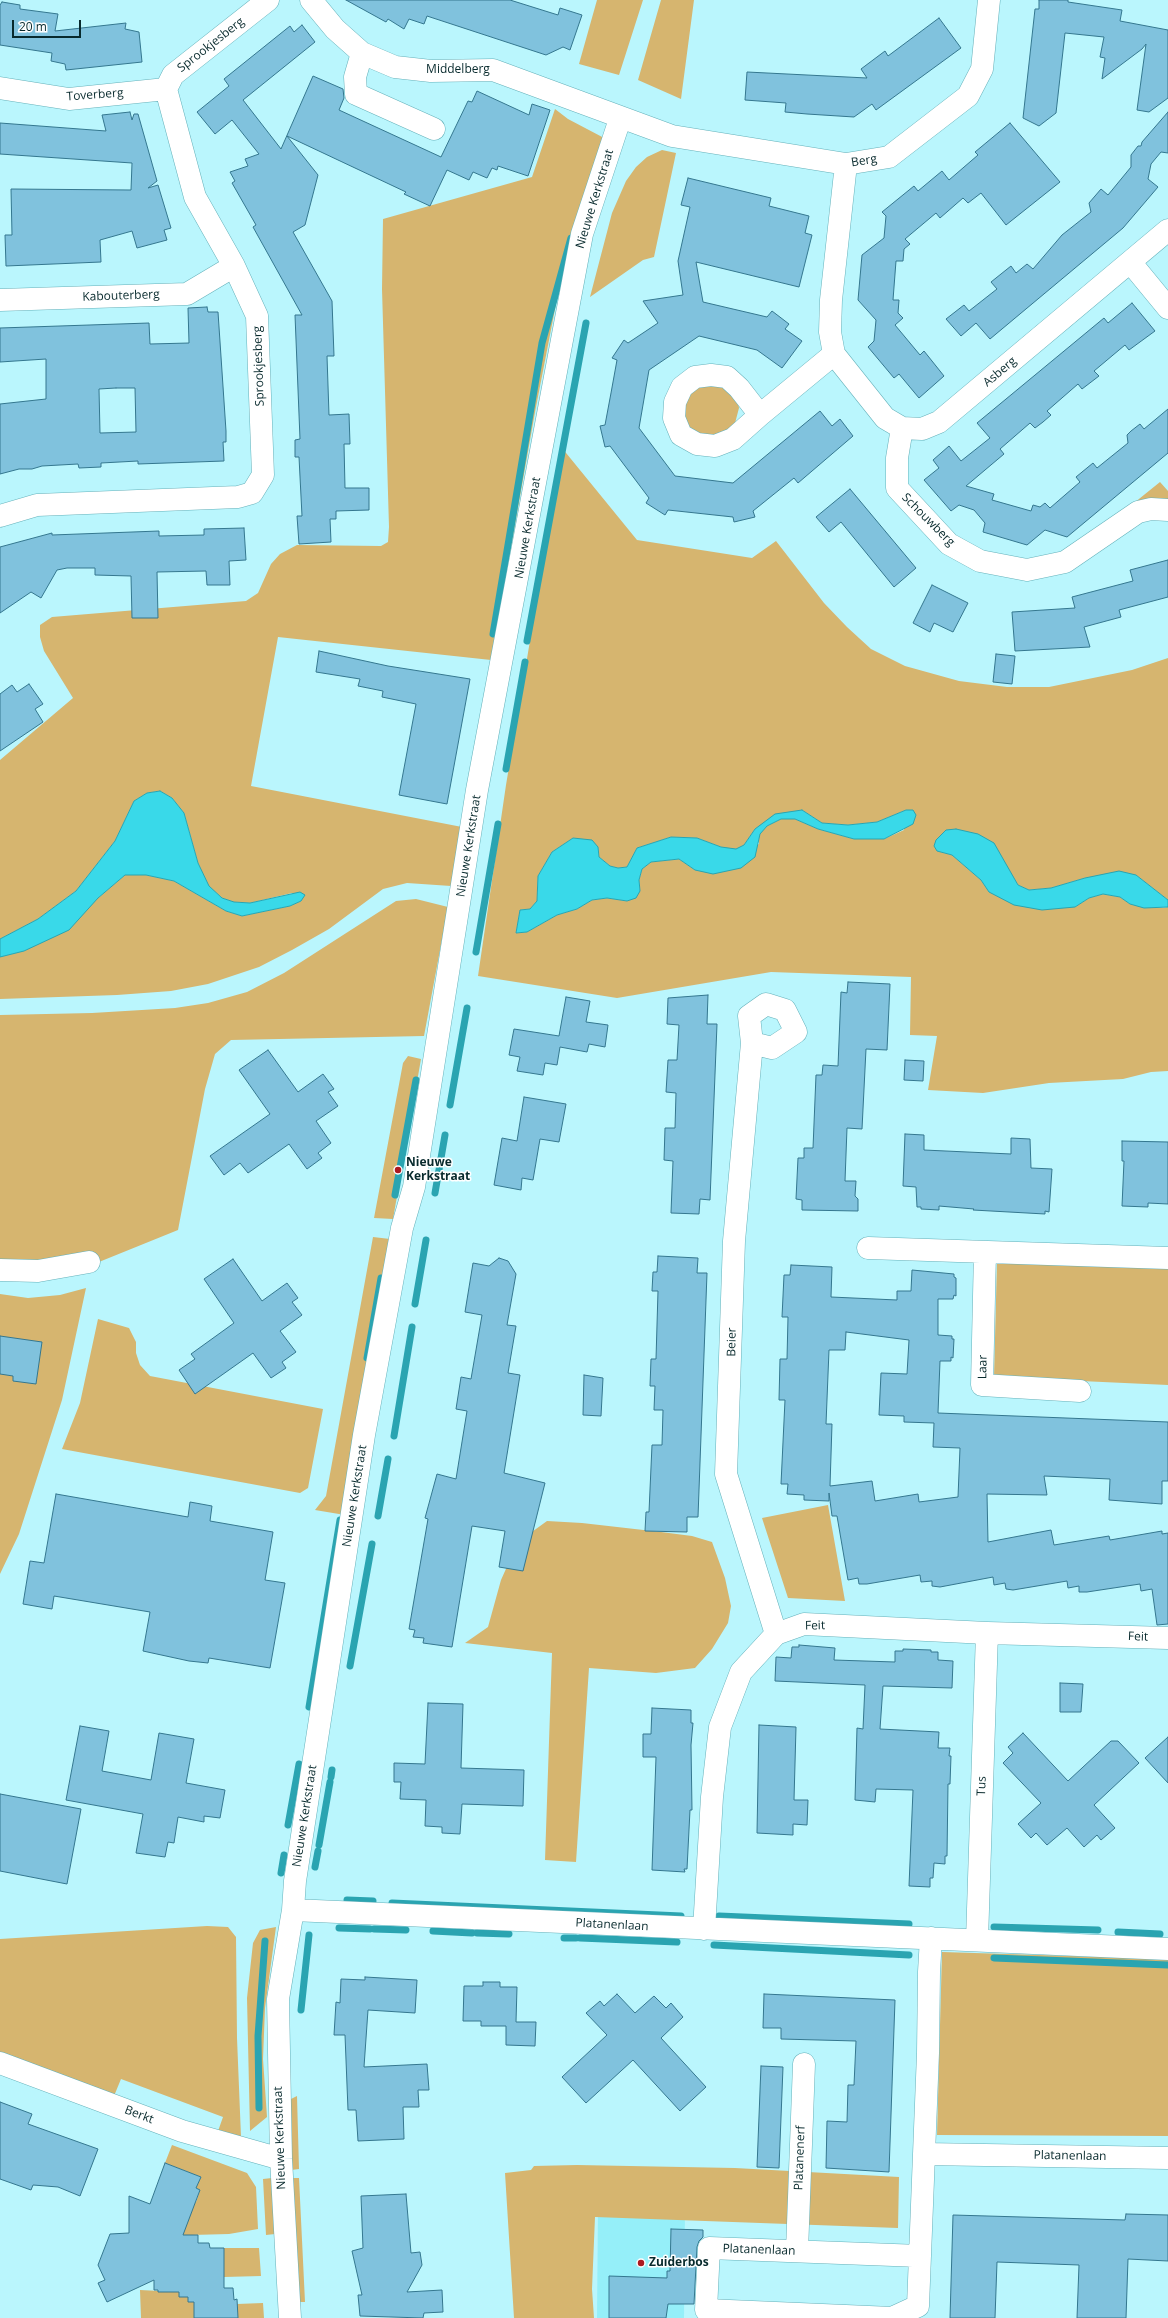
<!DOCTYPE html>
<style>
body{margin:0}
#map{position:relative;width:1168px;height:2318px;overflow:hidden;background:#baf6fd;font-family:"Open Sans",sans-serif}
canvas{display:block}
.scale{position:absolute;left:12px;top:20px;width:69px;height:18px;box-sizing:border-box;border:2px solid #082a2d;border-top:0;padding-left:5px;font-size:12px;line-height:14px;white-space:nowrap;color:#082a2d;-webkit-text-stroke:3px #fff;paint-order:stroke}
</style>
<div id="map">
<canvas width="1168" height="2318"></canvas>
<div class="scale">20 m</div>
</div>
<script>
const ctx = document.querySelector('canvas').getContext('2d');
ctx.lineJoin = 'round';
function fillPath(path, color) { ctx.fillStyle = color; ctx.fill(path, 'evenodd'); }
const shape = rows => new Path2D(rows.map(r => 'M' + r).join(''));
function strokePath(path, color, width, dash) { ctx.strokeStyle = color; ctx.lineWidth = width; ctx.lineCap = dash ? 'butt' : 'round'; ctx.setLineDash(dash || []); ctx.stroke(path); }
function label(font, color, halo, rows, align = 'center') {
  ctx.font = font + ' "Open Sans",sans-serif'; ctx.lineWidth = 3; ctx.setLineDash([]); ctx.textBaseline = 'middle'; ctx.strokeStyle = halo; ctx.fillStyle = color; for (const [text, x, y, turn = 0] of rows) {
    ctx.save(); ctx.translate(x, y); ctx.rotate((+turn || 0) * Math.PI / 180); ctx.textAlign = isNaN(turn) ? turn : align; if (halo) ctx.strokeText(text, 0, 0); ctx.fillText(text, 0, 0); ctx.restore();
  }
}
fillPath(shape([
 [598,2207,685,2208,684,2318,597,2318]
]), '#95eff9');
fillPath(shape([
 [597,0,643,0,619,75,579,64],
 [661,0,694,0,681,99,638,80],
 [555,109,568,119,606,139,576,221,562,273,535,412,491,660,278,637,251,786,462,827,451,886,407,883,383,889,329,929,292,950,259,967,208,984,171,991,117,995,0,999,0,957,24,951,98,898,125,875,146,875,174,881,226,911,242,916,290,906,301,901,292,893,250,903,233,902,222,898,208,886,198,863,184,813,172,798,160,791,147,793,134,801,115,841,76,891,38,919,0,939,0,760,73,698,44,651,40,637,40,625,52,617,246,601,258,593,271,564,280,554,297,545,381,546,388,542,389,527,382,289,383,219,532,177],
 [662,150,676,153,654,257,643,260,590,297,612,213,626,181,636,167,647,157],
 [714,379,737,398,739,408,734,427,718,439,689,434,680,397],
 [562,448,637,540,752,558,776,541,824,603,847,627,871,649,905,666,959,681,1007,687,1049,687,1132,670,1168,658,1168,900,1136,875,1085,878,1051,888,1029,890,1018,885,1007,868,937,851,952,855,981,880,989,892,1075,907,1089,898,1103,894,1120,897,1130,904,1163,908,1168,907,1168,1071,1151,1072,1123,1079,1049,1083,983,1093,928,1090,937,1036,910,1035,911,977,771,972,617,998,478,976,506,785],
 [802,810,822,823,848,825,877,822,906,810,904,830,884,839,854,839,818,829,795,819,781,819,767,826,759,834,759,844,695,870,679,859,651,862,642,869,639,880,640,891,627,901,607,898,592,900,577,909,557,915,527,932,516,933,520,910,530,909,537,901,538,876,552,852,573,838,598,847,599,857,610,866,618,868,627,867,637,848,671,837,697,838,721,847,736,850,744,845,755,829],
 [1160,482,1168,491,1168,501,1129,507],
 [416,899,448,907,424,1036,231,1040,215,1054,205,1089,178,1230,94,1264,0,1268,0,1015,92,1013,175,1008,208,1003,247,992,284,973,396,901],
 [408,1056,421,1059,393,1219,374,1218,403,1063],
 [373,1237,390,1239,345,1515,315,1510,326,1496],
 [997,1262,1168,1268,1168,1385,994,1377],
 [86,1288,62,1400,19,1534,0,1574,0,1294,28,1298,60,1295],
 [98,1319,129,1328,136,1342,136,1353,140,1365,150,1376,323,1409,308,1488,300,1493,62,1449,80,1403],
 [828,1505,845,1601,788,1598,762,1518],
 [547,1521,582,1523,661,1532,692,1536,712,1542,725,1578,731,1606,728,1623,712,1649,695,1668,656,1673,589,1668,576,1862,545,1860,552,1653,465,1643,488,1627,501,1580,518,1542],
 [207,1926,228,1927,236,1937,237,2038,241,2137,217,2134,223,2117,121,2079,114,2096,0,2053,0,1939],
 [276,1927,265,2008,263,2059,267,2117,250,2131,247,1998,253,1943,260,1930],
 [942,1952,1168,1959,1168,2136,937,2135],
 [297,2096,299,2169,291,2170,289,2100],
 [172,2145,247,2173,256,2187,258,2229,229,2234,154,2236,196,2202,200,2190,196,2188,201,2177,165,2163],
 [577,2165,735,2168,899,2177,898,2228,595,2217,592,2289,594,2318,514,2318,505,2173,531,2170,534,2166],
 [272,2178,275,2234,266,2235,263,2179],
 [291,2178,299,2178,305,2302,297,2302],
 [224,2248,259,2248,261,2276,224,2277],
 [140,2290,179,2292,179,2297,188,2297,188,2302,194,2302,194,2318,141,2318],
 [263,2303,264,2318,238,2318,237,2304]
]), '#d6b56f');
const water = shape([
 [160,791,172,798,184,813,198,863,209,886,222,898,234,902,250,903,300,892,305,895,301,901,290,906,242,916,226,911,174,881,146,875,125,875,98,898,69,930,24,951,0,957,0,939,38,919,76,891,115,841,134,801,147,793,160,791],
 [802,810,822,823,848,825,877,822,906,810,913,810,916,815,913,824,884,839,854,839,818,829,795,819,781,819,767,826,760,834,755,857,741,868,713,874,695,870,679,859,651,862,642,869,639,880,640,891,636,898,627,901,607,898,592,900,577,909,557,915,527,932,516,933,520,910,530,909,537,901,538,876,552,852,573,838,592,840,598,847,599,857,610,866,618,868,627,867,637,848,671,837,697,838,721,847,736,849,744,845,755,829,775,814,802,810],
 [956,829,978,834,994,843,1018,885,1029,890,1051,888,1085,878,1119,871,1136,875,1168,900,1168,907,1144,908,1130,904,1120,897,1103,894,1089,898,1075,907,1042,910,1014,905,989,892,981,880,952,855,937,851,934,846,936,840,946,830,956,829]
]);
fillPath(water, '#39d9e9');
strokePath(water, '#2aa4b1', 1);
strokePath(shape([
 [493,634,542,343,571,238],
 [527,641,586,323],
 [506,769,525,662],
 [476,952,498,824],
 [450,1105,467,1008],
 [435,1193,445,1135],
 [395,1195,416,1080],
 [415,1304,426,1240],
 [367,1358,381,1278],
 [394,1436,412,1327],
 [378,1516,388,1459],
 [350,1666,372,1544],
 [309,1707,340,1520],
 [331,1777,332,1770],
 [288,1825,299,1764],
 [319,1845,330,1782],
 [315,1867,318,1851],
 [281,1873,284,1855],
 [347,1900,373,1901],
 [392,1903,681,1916],
 [719,1916,909,1924],
 [994,1927,1098,1930],
 [339,1928,370,1929],
 [374,1929,406,1930],
 [433,1931,472,1933],
 [1118,1932,1160,1934],
 [477,1933,509,1934],
 [564,1938,576,1938],
 [580,1938,677,1942],
 [714,1945,909,1955],
 [994,1958,1168,1965],
 [301,2010,309,1935],
 [259,2108,258,2036,265,1941]
]), '#2aa4b1', 7);
const building = shape([
 [346,0,510,0,558,15,560,8,582,15,570,50,563,47,546,55,427,16,424,24,409,19,404,29,388,19,386,22,346,0],
 [1039,0,1068,0,1068,2,1122,10,1120,21,1168,30,1168,98,1149,112,1137,110,1146,44,1142,49,1102,79,1105,58,1100,57,1104,37,1065,33,1056,113,1039,126,1023,118,1035,9,1039,9,1039,0],
 [2,2,20,5,20,9,58,14,55,31,126,23,125,29,139,32,142,62,66,70,65,64,51,61,52,53,0,45,0,5,2,2],
 [939,18,961,48,876,110,872,104,854,117,807,114,785,112,786,103,745,100,747,72,867,78,861,69,885,51,888,56,939,18],
 [302,25,315,42,243,100,281,149,313,76,343,89,344,98,339,110,441,157,468,101,472,102,477,91,529,115,532,104,550,110,528,176,498,166,497,170,492,168,487,178,473,172,469,180,447,170,430,206,404,194,406,192,287,136,318,175,305,225,293,232,332,301,334,356,327,356,329,415,349,414,350,444,344,444,345,488,369,488,369,510,336,511,336,519,330,519,331,542,299,544,297,516,302,516,299,457,295,457,295,440,300,439,295,315,302,315,253,227,256,225,232,183,235,181,230,172,248,166,245,159,259,154,232,120,215,134,197,112,229,86,224,79,290,26,294,32,302,25],
 [130,112,132,120,134,114,138,114,157,181,148,188,158,185,171,228,164,230,167,240,137,248,132,231,100,240,101,262,6,266,5,235,12,235,11,189,131,190,132,163,0,154,0,123,106,131,102,115,130,112],
 [1168,112,1168,153,1161,152,1151,164,1148,179,1158,187,1123,228,990,339,976,323,961,336,946,319,964,305,969,311,997,289,991,282,1011,266,1016,273,1027,264,1033,269,1062,235,1091,212,1089,203,1101,189,1108,195,1131,167,1131,155,1138,146,1141,146,1142,142,1168,112],
 [1010,123,1060,182,1006,225,981,193,968,203,963,198,940,218,936,213,905,239,910,244,904,249,903,261,896,261,893,300,899,300,898,313,903,318,895,325,920,355,924,351,944,376,919,398,899,374,894,378,868,347,874,341,876,320,858,300,862,255,884,238,886,216,882,212,914,186,918,191,942,171,949,180,978,155,975,152,1010,123],
 [688,178,771,198,769,206,809,216,805,233,812,235,799,287,696,262,703,302,767,317,772,311,789,324,785,329,802,341,782,368,757,350,699,336,649,370,639,428,675,476,733,483,820,411,832,426,840,419,853,436,798,483,794,478,753,511,755,517,734,522,733,517,668,510,665,515,646,503,649,498,610,446,605,447,600,426,605,425,611,393,617,360,612,358,624,340,628,343,658,323,643,301,683,295,678,261,690,207,681,205,688,178],
 [1132,303,1155,331,1129,350,1125,345,1094,371,1099,376,1082,389,1078,384,1047,411,1051,415,1043,422,1035,428,1030,423,1000,449,1004,454,966,486,994,494,992,500,1031,511,1033,505,1040,507,1045,503,1050,508,1080,482,1076,477,1093,463,1097,468,1128,443,1127,435,1131,431,1140,424,1144,429,1168,409,1168,453,1067,537,1045,530,1027,545,983,532,985,523,974,510,959,505,951,511,924,480,939,468,933,460,949,446,961,461,990,438,977,423,1104,318,1108,323,1132,303],
 [207,307,208,312,218,312,226,431,226,442,223,442,224,461,138,464,138,461,101,463,101,467,79,468,78,464,42,466,32,469,19,469,0,474,0,404,46,399,46,359,0,362,0,328,149,323,150,344,189,343,188,308,207,307],
 [116,388,135,388,136,432,100,433,99,389,116,388],
 [850,489,916,568,894,587,841,522,829,532,816,517,850,489],
 [244,528,246,560,229,561,230,585,207,585,206,571,157,572,158,618,132,618,131,576,95,575,95,568,67,568,57,570,41,598,31,592,0,613,0,547,52,533,52,535,159,531,159,536,204,535,204,529,244,528],
 [1168,560,1168,597,1119,610,1121,617,1084,627,1090,647,1015,651,1012,612,1075,608,1072,597,1133,581,1130,570,1168,560],
 [932,585,968,603,953,632,934,623,930,632,913,623,932,585],
 [319,651,388,666,470,679,447,804,399,795,416,704,382,697,383,691,358,686,360,679,316,672,319,651],
 [996,654,1015,656,1012,684,993,682,996,654],
 [29,684,43,704,35,709,43,722,0,751,0,694,12,685,17,692,29,684],
 [848,982,890,984,887,1050,866,1049,862,1129,847,1128,845,1181,856,1181,855,1196,858,1199,858,1211,802,1210,802,1200,796,1199,798,1158,804,1158,804,1148,813,1148,816,1075,822,1075,823,1065,838,1066,841,992,847,993,848,982],
 [708,995,707,1024,717,1024,710,1200,700,1199,699,1214,671,1213,673,1161,664,1160,665,1128,675,1128,676,1093,666,1092,668,1060,677,1060,679,1025,667,1024,668,998,708,995],
 [566,997,590,1001,586,1022,608,1025,605,1047,589,1044,587,1052,560,1047,557,1065,545,1063,543,1075,517,1071,520,1057,509,1055,514,1029,559,1036,566,997],
 [268,1050,298,1092,323,1074,334,1089,328,1092,338,1106,316,1121,331,1143,318,1153,322,1158,307,1169,289,1144,248,1173,240,1163,224,1175,210,1156,270,1114,239,1070,268,1050],
 [905,1060,924,1061,923,1081,904,1080,905,1060],
 [524,1097,566,1104,559,1142,540,1139,533,1180,522,1178,521,1190,494,1185,502,1138,517,1141,524,1097],
 [905,1134,924,1135,924,1150,1011,1154,1011,1138,1030,1139,1031,1168,1052,1169,1049,1212,1045,1211,1045,1214,973,1210,974,1209,939,1206,939,1210,921,1209,921,1207,917,1207,916,1187,903,1186,905,1134],
 [1122,1141,1168,1142,1168,1204,1148,1203,1148,1207,1122,1206,1124,1161,1122,1161,1122,1141],
 [658,1256,698,1258,697,1273,707,1273,698,1517,687,1517,687,1532,645,1531,646,1512,649,1512,652,1445,662,1445,663,1410,654,1410,655,1386,650,1386,651,1359,656,1359,658,1291,652,1291,653,1272,657,1272,658,1256],
 [499,1258,508,1261,516,1274,507,1325,516,1326,508,1373,520,1375,504,1473,545,1483,523,1571,499,1567,505,1531,472,1526,452,1647,423,1643,424,1638,413,1637,415,1630,409,1629,428,1519,425,1518,437,1474,456,1479,467,1411,456,1409,461,1377,471,1379,482,1315,465,1312,473,1263,489,1266,499,1258],
 [233,1259,262,1301,287,1283,298,1298,292,1302,302,1315,280,1331,296,1352,282,1362,286,1368,271,1378,253,1353,195,1394,179,1370,195,1359,191,1354,234,1323,204,1279,233,1259],
 [791,1265,832,1267,831,1297,897,1300,897,1291,911,1291,912,1270,954,1274,954,1277,956,1278,956,1296,954,1295,953,1299,938,1299,938,1335,952,1336,952,1339,954,1339,953,1358,951,1357,951,1361,940,1361,938,1413,1168,1422,1168,1481,1162,1481,1162,1504,1109,1500,1110,1479,1044,1476,1047,1495,987,1494,988,1542,1051,1530,1054,1545,1109,1536,1110,1540,1162,1531,1162,1534,1168,1533,1168,1624,1157,1625,1152,1589,1141,1591,1140,1584,1087,1592,1079,1592,1079,1586,1068,1588,1067,1581,1013,1590,1006,1589,1005,1583,994,1585,993,1577,940,1587,932,1586,932,1581,921,1582,920,1575,867,1584,859,1584,858,1578,848,1580,837,1516,832,1516,829,1493,829,1501,804,1500,804,1495,787,1494,788,1484,781,1484,785,1400,779,1400,780,1359,787,1359,788,1317,782,1317,784,1275,790,1275,791,1265],
 [846,1332,909,1340,907,1374,881,1373,879,1415,904,1416,904,1422,934,1423,933,1447,960,1448,958,1497,919,1502,918,1494,875,1501,872,1481,830,1486,832,1424,826,1424,829,1350,845,1350,846,1332],
 [0,1336,42,1342,36,1384,13,1381,13,1376,0,1374,0,1336],
 [584,1375,603,1378,601,1416,583,1415,584,1375],
 [56,1494,188,1517,190,1502,212,1506,210,1521,273,1532,265,1580,285,1583,270,1668,209,1658,208,1663,189,1661,143,1651,150,1612,54,1596,52,1609,23,1604,30,1561,44,1563,56,1494],
 [799,1645,835,1648,834,1660,895,1662,895,1651,903,1651,903,1649,931,1650,931,1652,938,1652,938,1660,953,1661,952,1688,883,1686,880,1729,939,1732,938,1748,950,1748,949,1756,951,1756,950,1784,948,1784,947,1856,945,1856,945,1864,934,1863,933,1878,930,1878,930,1887,909,1886,913,1790,876,1789,875,1802,855,1800,857,1728,863,1729,865,1685,775,1681,776,1657,791,1658,792,1647,799,1647,799,1645],
 [1060,1683,1083,1684,1081,1712,1060,1712,1060,1683],
 [428,1703,463,1704,461,1768,524,1770,523,1806,462,1804,460,1834,442,1833,442,1827,425,1826,426,1800,400,1799,401,1782,394,1782,394,1763,425,1764,428,1703],
 [652,1708,691,1710,691,1723,693,1723,691,1745,692,1810,690,1810,687,1869,684,1869,685,1872,652,1870,656,1757,643,1757,643,1734,651,1734,652,1708],
 [759,1725,796,1727,794,1800,808,1800,807,1825,793,1824,793,1835,757,1833,759,1725],
 [80,1726,109,1731,102,1771,151,1780,159,1733,194,1739,186,1783,225,1790,220,1818,204,1816,204,1822,178,1817,174,1843,168,1842,165,1857,136,1853,143,1814,66,1800,80,1726],
 [1023,1733,1068,1781,1111,1741,1118,1741,1139,1763,1094,1805,1115,1828,1101,1840,1097,1835,1084,1847,1067,1828,1047,1845,1036,1833,1031,1838,1018,1824,1041,1803,1003,1763,1013,1753,1008,1747,1023,1733],
 [1168,1737,1168,1783,1145,1758,1168,1737],
 [0,1794,81,1809,67,1884,0,1871,0,1794],
 [365,1977,417,1980,415,2013,368,2010,364,2067,427,2064,429,2090,418,2090,419,2107,403,2107,404,2139,358,2141,356,2110,348,2110,345,2035,334,2035,336,2002,340,2003,341,1979,365,1980,365,1977],
 [483,1982,500,1982,500,1987,517,1987,516,2022,536,2022,535,2046,506,2045,506,2026,481,2026,481,2021,463,2021,464,1986,483,1986,483,1982],
 [617,1994,635,2013,654,1996,666,2008,671,2003,683,2017,661,2038,706,2087,680,2111,633,2060,586,2103,562,2077,607,2035,586,2013,600,2001,604,2006,617,1994],
 [764,1994,895,2000,889,2172,826,2168,827,2121,847,2122,848,2085,854,2085,856,2041,781,2039,781,2028,763,2028,764,1994],
 [761,2066,783,2067,779,2168,757,2167,761,2066],
 [0,2102,32,2114,28,2124,98,2149,80,2196,58,2187,33,2185,31,2190,0,2179,0,2102],
 [165,2163,201,2177,196,2188,200,2190,183,2235,198,2235,198,2243,209,2243,210,2248,224,2248,224,2288,233,2288,234,2300,237,2299,238,2318,194,2318,194,2302,188,2302,188,2297,179,2297,179,2292,158,2292,158,2290,154,2290,154,2280,107,2302,98,2283,105,2280,98,2265,110,2234,129,2233,129,2196,150,2204,165,2163],
 [406,2194,411,2253,420,2252,422,2265,407,2292,442,2290,443,2312,424,2313,423,2318,360,2316,358,2295,362,2295,352,2251,363,2248,361,2196,406,2194],
 [1126,2214,1168,2215,1168,2261,1128,2259,1126,2318,1077,2318,1079,2265,997,2262,995,2318,950,2318,953,2215,1125,2220,1126,2214],
 [671,2229,703,2230,703,2237,699,2241,697,2247,694,2304,668,2304,666,2318,609,2318,609,2276,667,2278,667,2271,670,2271,671,2229]
]);
fillPath(building, '#80c2dd');
strokePath(building, '#34778f', 1);
const minor = shape([
 [311,0,335,29,362,53,395,67,431,71,493,70,672,136,846,164,889,157,968,96,982,69,989,0],
 [362,53,355,77,356,94,434,129],
 [0,88,69,99,166,89],
 [846,164,831,300,830,332,834,354,885,418,902,428,922,429,939,422,1168,230],
 [1131,263,1168,308],
 [0,300,187,294,234,266],
 [711,375,727,377,739,388,760,415,733,439,715,446,697,444,681,435,674,418,675,402,682,387,695,377,711,375],
 [760,415,834,354],
 [902,428,897,458,897,488,949,544,980,561,1027,570,1065,562,1138,512,1151,509,1168,510],
 [0,516,37,505,238,497,252,493,263,475,257,316,234,266,195,197,166,89,173,75,268,0],
 [752,1043,772,1048,796,1032,785,1010,766,1004,749,1016,752,1043,734,1241,726,1474,776,1634],
 [868,1248,1168,1258],
 [985,1252,982,1385,1080,1391],
 [0,1270,38,1271,89,1262],
 [293,1910,1168,1949],
 [704,1929,712,1797,720,1727,741,1672,776,1634,804,1624,987,1633,1168,1638],
 [977,1940,987,1633],
 [0,2063,182,2131,281,2159],
 [924,2154,1168,2158],
 [797,2251,804,2064],
 [920,2256,709,2248,706,2310,892,2318,918,2306,928,2053,929,1972,931,1938],
 [290,2318,281,2159,278,1999,293,1910,295,1881,364,1435,402,1228,414,1187,477,790,582,234,620,119]
]);
strokePath(minor, '#65b1ba', 23);
strokePath(minor, '#fff', 22);
for (const [x, y, r, color] of [
 [398,1170,4,"#ac1921"],
 [641,2263,4,"#ac1921"]
]) { const dot = new Path2D(); dot.arc(x, y, r, 0, 2 * Math.PI); ctx.fillStyle = color; ctx.fill(dot); strokePath(dot, '#fff', 1.5); }
label('12px', '#082a2d', '#fff', [
 ["Sprookjesberg",211,45,-38],
 ["Middelberg",458,70],
 ["Toverberg",95,95,-4],
 ["Berg",864,161,-9],
 ["Nieuwe Kerkstraat",595,199,-73],
 ["Kabouterberg",121,296,-2],
 ["Sprookjesberg",259,366,-92],
 ["Asberg",1000,372,-40],
 ["Schouwberg",928,520,45],
 ["Nieuwe Kerkstraat",528,528,-80],
 ["Nieuwe Kerkstraat",469,846,-81],
 ["Beier",732,1342,-89],
 ["Laar",983,1367,-89],
 ["Nieuwe Kerkstraat",355,1496,-81],
 ["Feit",815,1626,-1],
 ["Feit",1138,1637,2],
 ["Tus",982,1786,-88],
 ["Nieuwe Kerkstraat",305,1816,-81],
 ["Platanenlaan",612,1925,3],
 ["Berkt",139,2115,21],
 ["Nieuwe Kerkstraat",280,2138,-92],
 ["Platanenlaan",1070,2156,1],
 ["Platanenerf",800,2158,-88],
 ["Platanenlaan",759,2250,2]
]);
label('bold 12px', '#082a2d', '#fff', [
 ["Nieuwe",406,1163],
 ["Kerkstraat",406,1177],
 ["Zuiderbos",649,2263]
], 'left');
</script>
